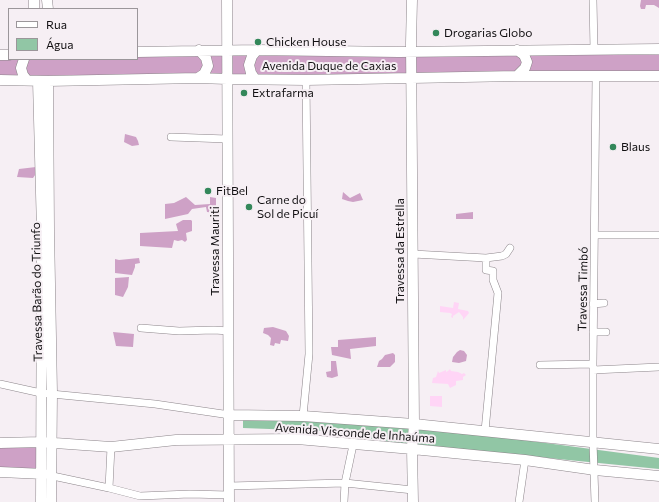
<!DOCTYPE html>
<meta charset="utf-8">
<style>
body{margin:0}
#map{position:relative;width:659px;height:502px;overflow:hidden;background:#f6eff4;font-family:Commissioner,sans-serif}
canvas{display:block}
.legend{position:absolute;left:8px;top:8px;width:130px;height:52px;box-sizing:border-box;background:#f6eff4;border:1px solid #9b969a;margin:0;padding:5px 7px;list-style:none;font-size:12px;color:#121012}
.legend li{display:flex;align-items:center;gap:8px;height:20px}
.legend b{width:20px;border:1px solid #9b969a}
</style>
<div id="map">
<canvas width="659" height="502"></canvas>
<ul class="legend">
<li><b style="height:5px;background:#fff"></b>Rua</li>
<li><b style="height:11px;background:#91c6a5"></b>Água</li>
</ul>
</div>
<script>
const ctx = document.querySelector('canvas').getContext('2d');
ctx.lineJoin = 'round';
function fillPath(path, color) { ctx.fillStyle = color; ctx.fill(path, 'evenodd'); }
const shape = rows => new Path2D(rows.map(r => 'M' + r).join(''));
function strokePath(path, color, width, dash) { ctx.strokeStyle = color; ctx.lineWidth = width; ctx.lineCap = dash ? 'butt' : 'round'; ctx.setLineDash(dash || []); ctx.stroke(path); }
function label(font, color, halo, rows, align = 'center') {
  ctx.font = font + ' Commissioner,sans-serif'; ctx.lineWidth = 4; ctx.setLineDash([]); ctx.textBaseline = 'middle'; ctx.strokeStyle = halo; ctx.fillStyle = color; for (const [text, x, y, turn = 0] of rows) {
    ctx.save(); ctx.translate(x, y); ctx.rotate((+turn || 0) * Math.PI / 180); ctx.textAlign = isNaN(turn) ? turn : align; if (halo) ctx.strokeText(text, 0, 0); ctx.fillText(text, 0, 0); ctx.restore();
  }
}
fillPath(shape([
 [454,302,459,303,458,309,468,311,469,313,463,320,463,317,459,312,453,316,453,318,451,317,452,314,450,313,440,312,440,306,453,308],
 [450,369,451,371,458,372,462,374,464,373,466,375,463,377,463,380,456,381,456,385,450,388,448,384,432,383,433,378,436,377,438,371,439,373,446,370,446,372,448,371],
 [430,396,442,396,442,407,430,406]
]), '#ffd5f6');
fillPath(shape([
 [641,0,659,0,659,8,654,5,646,5,645,9,641,9,640,6],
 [414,54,659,55,659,73,0,76,0,60,137,59,137,57,224,56],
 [125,134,136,137,138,141,139,145,132,146,124,142],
 [36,167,38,171,33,178,17,177,19,169],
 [343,192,350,198,360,193,363,200,353,202,348,201,342,199],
 [186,197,195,205,210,204,210,197,216,198,216,213,207,212,206,207,192,209,188,214,165,219,165,204,174,203],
 [473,212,473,219,456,219,456,214],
 [183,220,191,220,192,221,192,231,186,233,187,240,185,242,182,240,178,241,174,240,172,248,140,246,140,233,178,231,176,224],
 [139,258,140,263,135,264,135,267,132,275,115,273,115,259,119,260],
 [129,277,128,287,123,297,115,295,115,278],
 [273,327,286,331,289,336,288,341,281,340,280,344,275,343,274,346,270,345,271,338,268,335,263,333,264,328],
 [113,332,134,334,133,347,116,346],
 [376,337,376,346,350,349,351,359,332,355,331,347,338,347,338,340],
 [460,350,464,351,467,355,466,361,459,363,452,362,453,357,457,352],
 [393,353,395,355,395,362,390,367,377,367,379,361,382,359,385,355],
 [331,361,336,361,338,376,332,378,327,377,326,372,331,371],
 [0,447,38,447,39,471,0,470]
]), '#cea1c6');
fillPath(shape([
 [243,418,322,420,508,438,659,458,659,469,397,443,323,431,243,428]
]), '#91c6a5');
const street = shape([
 [593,0,594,50],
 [171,137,227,139],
 [595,235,659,235],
 [413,254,486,258,502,256,506,254,510,248],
 [593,304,604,303],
 [141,328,179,331,214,330,229,331],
 [593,332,606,332],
 [540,365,593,364],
 [593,370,659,367],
 [0,384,41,393,155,404,230,415],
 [303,416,309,354,306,80],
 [485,431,498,293,493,280,493,271,486,270,486,258],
 [48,475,109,488,140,496,190,494,229,495],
 [229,486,345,483,353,445],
 [109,488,111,447],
 [344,502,345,483,413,490],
 [519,502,525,460],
 [595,502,593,442,593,364,596,77]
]);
const secondary = shape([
 [34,0,34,9],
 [47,0,48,9],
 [227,0,229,502],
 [412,0,411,43,414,424,412,449,413,502],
 [137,52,257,50,399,52,659,49],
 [0,55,9,55],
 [24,59,21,68,23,75,27,80],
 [517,76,525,68,527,62,524,55,517,50],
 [198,78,204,74,208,66,206,58,199,50],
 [255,79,251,73,249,65,252,56,257,50],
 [0,80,48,81,198,78,227,79,306,80,517,76,659,76],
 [38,81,42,230,41,502],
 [48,81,49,229,52,393,51,502],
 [230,415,303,416,414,424,659,449],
 [0,443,41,442,111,447,176,440,297,439,412,449,525,460,595,470,659,476],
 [0,472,44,474]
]);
strokePath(street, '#8c858a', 8);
strokePath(secondary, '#8c858a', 11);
strokePath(street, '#fff', 7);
strokePath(secondary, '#fff', 10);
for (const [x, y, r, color] of [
 [436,33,4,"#33875a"],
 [258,42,4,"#33875a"],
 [244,93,4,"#33875a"],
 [613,147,4,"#33875a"],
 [208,191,4,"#33875a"],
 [249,207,4,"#33875a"]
]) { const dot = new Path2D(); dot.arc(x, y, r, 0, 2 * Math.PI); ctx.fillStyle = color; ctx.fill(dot); strokePath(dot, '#f6eff4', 1.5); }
label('12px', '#121012', '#f6eff4', [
 ["Drogarias Globo",444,33],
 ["Chicken House",266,42],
 ["Extrafarma",252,93],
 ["Blaus",621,147],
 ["FitBel",216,191],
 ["Carne do",257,200],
 ["Sol de Picuí",257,214]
], 'left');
label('12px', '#121012', '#f6eff4', [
 ["Avenida Duque de Caxias",329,66],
 ["Travessa Mauriti",215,251,-90],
 ["Travessa da Estrella",400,251,-90],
 ["Travessa Timbó",583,289,-89],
 ["Travessa Barão do Triunfo",37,292,-91],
 ["Avenida Visconde de Inhaúma",355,433,4]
]);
</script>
